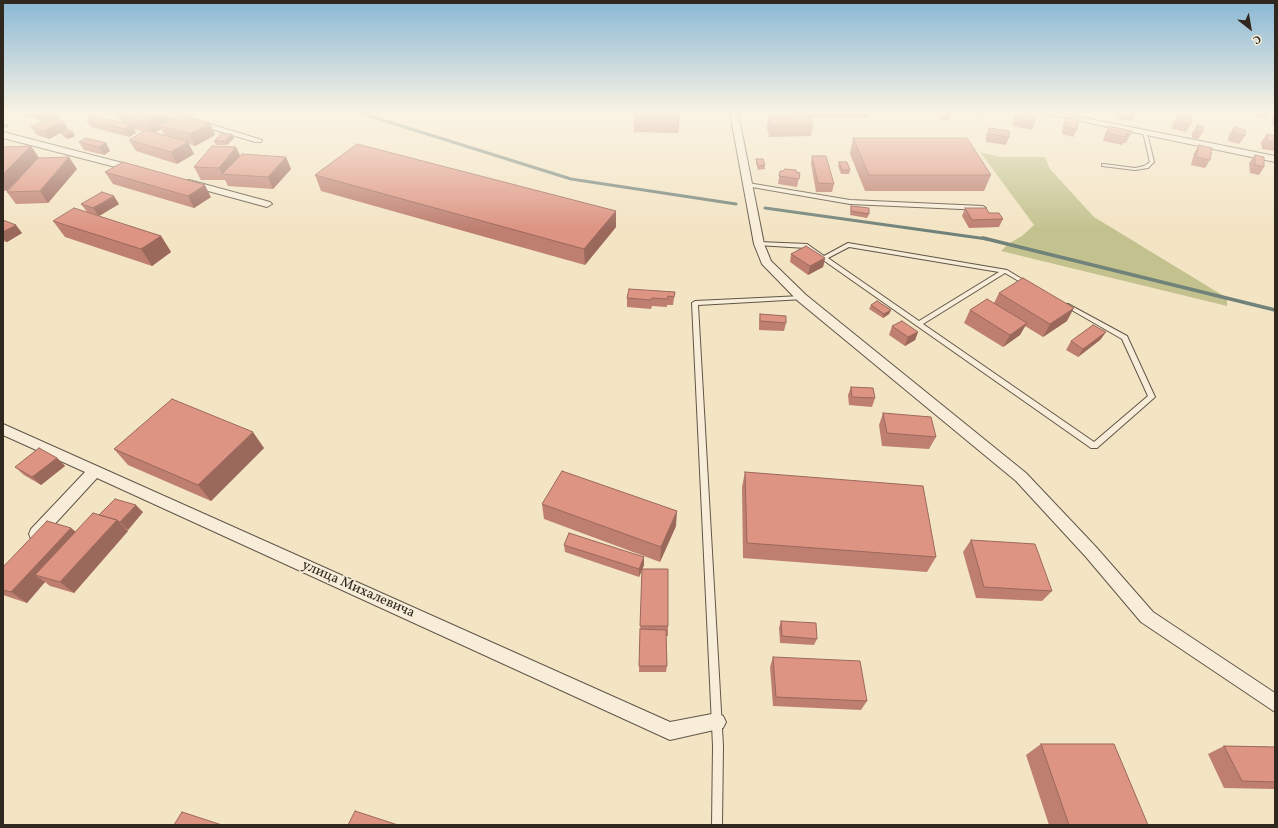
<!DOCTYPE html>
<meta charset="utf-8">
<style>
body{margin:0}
#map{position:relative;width:1278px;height:828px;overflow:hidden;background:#f3e4c4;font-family:Vollkorn,serif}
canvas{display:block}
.frame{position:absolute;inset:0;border:4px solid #30271e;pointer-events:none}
.north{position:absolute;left:1230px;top:8px;width:40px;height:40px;-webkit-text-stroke:3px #f7edd9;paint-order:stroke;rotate:149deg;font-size:11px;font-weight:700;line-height:16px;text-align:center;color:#30271e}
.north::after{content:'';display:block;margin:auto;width:14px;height:18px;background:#30271e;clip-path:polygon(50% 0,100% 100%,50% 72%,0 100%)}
</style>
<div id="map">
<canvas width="1278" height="828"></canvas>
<div class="frame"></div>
<div class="north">С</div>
</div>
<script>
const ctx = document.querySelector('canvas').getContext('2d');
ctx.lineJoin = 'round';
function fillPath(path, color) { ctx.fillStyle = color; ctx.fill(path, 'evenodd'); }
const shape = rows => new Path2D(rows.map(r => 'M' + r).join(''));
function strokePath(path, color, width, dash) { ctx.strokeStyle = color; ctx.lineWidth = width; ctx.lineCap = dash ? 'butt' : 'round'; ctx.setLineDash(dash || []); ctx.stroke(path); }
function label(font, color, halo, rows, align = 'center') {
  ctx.font = font + ' Vollkorn,serif'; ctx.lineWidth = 3; ctx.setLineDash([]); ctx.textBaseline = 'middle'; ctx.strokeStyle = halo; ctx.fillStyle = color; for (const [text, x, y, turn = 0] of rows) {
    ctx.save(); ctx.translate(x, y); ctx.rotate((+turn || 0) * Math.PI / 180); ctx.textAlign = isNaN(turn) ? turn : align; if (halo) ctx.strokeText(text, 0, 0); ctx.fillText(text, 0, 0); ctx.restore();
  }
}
fillPath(shape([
 [980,152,1000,157,1045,157,1050,169,1094,217,1227,298,1227,306,1001,251,1008,244,1022,236,1034,225]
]), '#c3c28f');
strokePath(shape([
 [360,113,571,179,736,204],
 [765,208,987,239]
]), '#71827a', 3);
strokePath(shape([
 [983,238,1275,310]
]), '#71827a', 3.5);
const lane = shape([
 [3,125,7,125,7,126,3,127,3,125],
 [1143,132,1147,133,1154,162,1148,168,1135,170,1102,166,1102,164,1104,164,1135,168,1144,166,1150,162,1143,132],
 [748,183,850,200,983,206,986,208,983,210,850,204,746,186,746,184,748,183],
 [759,242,807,244,824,256,848,243,1007,270,1032,285,1029,287,1027,286,1005,273,923,324,1094,442,1148,396,1122,339,1063,305,1064,304,1068,304,1127,336,1155,397,1097,448,1091,448,806,248,757,245,757,243,759,242],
 [849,247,999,272,919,321,828,258,849,247],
 [802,296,805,298,804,299,698,305,723,746,722,825,712,825,713,746,692,303,695,301,802,296]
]);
const street = shape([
 [159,113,174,113,262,140,261,142,255,142,159,113],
 [730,113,738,113,764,244,771,261,806,295,1026,473,1096,547,1153,612,1275,693,1275,712,1141,622,1086,557,1016,481,798,301,762,264,754,244,730,113],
 [1042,113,1060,113,1275,156,1275,162,1042,113],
 [3,132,138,167,140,169,135,172,3,138,3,132],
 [189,180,270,202,272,204,267,207,186,185,186,181,189,180],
 [3,424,670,722,717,713,723,716,726,722,723,728,670,740,97,478,41,539,36,540,31,539,29,534,31,529,85,472,3,435,3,424]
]);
const secondary = shape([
 [3,113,9,113,9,114,3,118,3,113]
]);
strokePath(lane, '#615648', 2);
strokePath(street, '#615648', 2);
strokePath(secondary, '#30271e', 2);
fillPath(lane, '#f7edd9');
fillPath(street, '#f7edd9');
fillPath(secondary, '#f7edd9');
fillPath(shape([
 [20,113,59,113,61,117,55,119,68,129,49,139,37,135,31,127,45,121,20,114],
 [167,113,171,120,210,123,215,135,195,146,189,144,194,154,177,164,136,151,129,140,144,132,134,129,136,133,129,137,91,127,86,120,122,122,117,114],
 [161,129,165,136,154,133],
 [610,113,680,113,678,133,634,132,634,114],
 [792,113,869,113,868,118,811,118,813,125,811,136,769,137,767,128,768,116,793,116],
 [940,113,951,113,948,121,939,119],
 [968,113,986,113,985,117],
 [1015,113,1036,113,1035,122,1032,130,1012,126,1014,117],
 [1117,113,1137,114,1132,121,1117,118],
 [1228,113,1239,113,1237,116],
 [1256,113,1270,113,1266,119,1257,118],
 [1273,113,1275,113,1275,125,1272,125,1272,115],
 [1178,114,1191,124,1186,132,1172,129,1173,122],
 [1067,117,1077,129,1073,137,1062,134,1063,124],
 [1197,125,1203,132,1198,139,1192,138,1192,133],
 [1109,126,1130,135,1126,143,1123,143,1122,145,1103,141,1105,134],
 [1234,127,1245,136,1239,144,1228,141,1229,135],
 [989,128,1009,137,1006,145,986,142,986,136],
 [61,133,75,136,68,139,64,137],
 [232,134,234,138,227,145,216,145,214,141],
 [1267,134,1275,136,1275,151,1262,149,1261,142],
 [853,138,991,175,984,191,865,191,850,154],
 [79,142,106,143,110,151,104,155,84,150],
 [1199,145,1210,160,1205,168,1191,165,1194,153],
 [31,146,39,158,7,191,3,191,3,147],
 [236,147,240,156,286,157,291,169,273,189,228,186,225,180,201,180,194,167],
 [1255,155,1264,167,1259,175,1250,173,1249,163],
 [812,156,834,184,832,192,816,192,811,164],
 [756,159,765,165,765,169,758,170,756,163],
 [839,162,850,170,849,174,841,174,838,166],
 [77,169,48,203,16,204,7,192],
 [780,171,800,173,797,187,778,184],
 [105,172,211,197,194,208,113,184],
 [315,175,616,211,616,227,585,265,321,191],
 [81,204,119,204,99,216,87,212],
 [851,206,869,214,867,218,850,215],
 [965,208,989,213,1003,219,999,227,969,228,962,216],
 [3,220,22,233,7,242,3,241],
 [53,221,161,236,171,252,152,266,65,237],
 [791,254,825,258,823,267,808,275,790,262],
 [675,292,673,305,667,305,667,307,652,306,651,309,627,307,627,298],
 [999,293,1067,321,1043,337,1025,326,1020,335,1003,347,964,323,970,310,994,303],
 [871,305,891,310,889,314,883,318,869,309],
 [760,314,786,323,784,331,759,330,759,323],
 [892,326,918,332,915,340,905,346,889,335],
 [1106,332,1100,340,1078,357,1066,350,1071,341],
 [851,387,875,398,872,407,849,405,848,395],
 [883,413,936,437,929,449,882,446,879,425],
 [264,448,211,501,128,465,114,449],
 [57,458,65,466,41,485,24,475,15,467],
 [745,472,936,557,927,572,743,558,742,487],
 [542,504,676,526,660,562,544,519],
 [143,512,128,530,126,529,128,531,74,593,50,586,45,582,27,603,3,595,3,567,71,528,76,532,99,515],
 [971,540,1052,591,1042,601,976,598,963,552],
 [564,545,644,557,644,565,642,569,668,626,668,636,666,636,667,666,666,672,639,672,642,570,639,577,565,552],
 [781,621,817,639,814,645,780,643,779,628],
 [773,657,867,701,861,710,773,706,770,667],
 [1041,744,1148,825,1049,825,1026,755],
 [1224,746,1275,747,1275,789,1224,788,1208,754]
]), '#be7f71');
fillPath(shape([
 [46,113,59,113,61,117,50,122,44,114],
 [163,113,167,113,172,123,159,126,161,129,152,134,146,122],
 [679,113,680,113,678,133,678,118],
 [63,121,68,129,49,139,44,131],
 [210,123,215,135,195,146,190,134],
 [132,125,136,133,129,137,124,129],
 [73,132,75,136,68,139,66,135],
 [232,134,234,138,227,145,225,141],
 [188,142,194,154,177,164,171,152],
 [106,143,110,151,104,155,99,147],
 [31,146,39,158,7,191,3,186,3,174],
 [236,147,242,159,222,174,225,180,219,168],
 [69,157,77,169,48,203,40,191],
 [286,157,291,169,273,189,268,177],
 [205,185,211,197,194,208,188,196],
 [114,196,119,204,99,216,93,208],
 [616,211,616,227,585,265,584,249],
 [16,225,22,233,7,242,3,238,3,232],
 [161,236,171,252,152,266,141,249],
 [825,258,823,267,808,275,810,266],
 [1074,308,1067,321,1043,337,1050,324],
 [891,310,889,314,883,318,884,314],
 [1027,323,1020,335,1003,347,1010,335],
 [918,332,915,340,905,346,908,337],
 [1106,332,1100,340,1078,357,1083,349],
 [253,432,264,448,211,501,198,485],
 [57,458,65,466,41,485,32,477],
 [136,505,143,512,128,530,120,522],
 [677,511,676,526,660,562,661,547],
 [117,520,128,531,74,593,60,582],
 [71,528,84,539,35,575,45,582,27,603,11,592],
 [644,557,644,565,639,577,639,569]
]), '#9b685c');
const building = shape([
 [119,113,163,113,146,122,117,114,119,113],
 [634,113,679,113,678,118,633,116,634,113],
 [1016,113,1036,113,1035,122,1016,119,1016,113],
 [1178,114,1191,117,1191,124,1177,122,1178,114],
 [180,115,210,123,190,134,159,126,180,115],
 [94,116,132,125,124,129,86,120,94,116],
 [768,116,810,116,813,125,771,125,768,116],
 [1067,117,1078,119,1077,129,1065,127,1067,117],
 [50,118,63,121,44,131,31,127,50,118],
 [1197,125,1203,126,1203,132,1197,130,1197,125],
 [1109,126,1131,131,1130,135,1126,134,1126,137,1107,133,1109,126],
 [1234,127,1245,130,1245,136,1234,133,1234,127],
 [989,128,1009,131,1009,137,989,134,989,128],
 [68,130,73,132,66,135,61,133,68,130],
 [146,130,188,142,171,152,129,140,146,130],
 [221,134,232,134,225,141,214,141,221,134],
 [1267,134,1275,136,1275,142,1267,141,1267,134],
 [86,138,106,143,99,147,79,142,86,138],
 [853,138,967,138,991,175,869,175,853,138],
 [357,144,616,211,584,249,315,175,357,144],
 [1199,145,1212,148,1210,160,1196,157,1199,145],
 [31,146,3,174,3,147,31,146],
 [212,146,236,147,219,168,194,167,212,146],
 [242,154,286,157,268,177,222,174,242,154],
 [1255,155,1264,157,1264,167,1255,165,1255,155],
 [812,156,826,156,834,184,818,183,812,156],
 [69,157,40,191,7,192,38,158,69,157],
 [756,159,763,159,765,165,758,166,756,159],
 [123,162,205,185,188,196,105,172,123,162],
 [839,162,847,162,850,170,842,170,839,162],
 [785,169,796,170,796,172,800,173,799,179,779,176,780,171,783,171,785,169],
 [102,192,114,196,93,208,81,204,102,192],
 [851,206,869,208,869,214,851,211,851,206],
 [74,208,161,236,141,249,53,221,74,208],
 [965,208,986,208,989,213,999,213,1003,219,972,220,965,208],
 [3,220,16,225,3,232,3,220],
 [806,246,825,258,810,266,791,254,806,246],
 [1023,278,1074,308,1050,324,999,293,1023,278],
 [629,289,675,292,674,297,668,296,667,299,652,298,651,300,627,298,629,289],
 [987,299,1027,323,1010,335,970,310,987,299],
 [877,301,891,310,884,314,871,305,877,301],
 [760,314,786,316,786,323,760,321,760,314],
 [902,321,918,332,908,337,892,326,902,321],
 [1093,325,1106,332,1083,349,1071,341,1093,325],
 [851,387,873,388,875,398,852,397,851,387],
 [172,399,253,432,198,485,114,449,172,399],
 [883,413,931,417,936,437,887,433,883,413],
 [39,448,57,458,32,477,15,467,39,448],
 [562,471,677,511,661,547,542,504,562,471],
 [745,472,923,486,936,557,747,543,745,472],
 [115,499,136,505,120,522,118,521,117,520,99,515,115,499],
 [93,513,117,520,60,582,35,575,93,513],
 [47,521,71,528,11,592,3,590,3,567,47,521],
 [569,533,644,557,639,569,564,545,569,533],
 [971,540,1035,544,1052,591,984,587,971,540],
 [642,569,668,569,668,626,640,626,642,569],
 [781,621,816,623,817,639,782,636,781,621],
 [640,629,666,630,667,666,639,666,640,629],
 [773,657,860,661,867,701,776,697,773,657],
 [1041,744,1114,744,1148,825,1069,825,1041,744],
 [1224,746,1275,747,1275,782,1242,781,1224,746],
 [355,811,398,825,348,825,355,811],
 [182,812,222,825,174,825,182,812]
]);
fillPath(building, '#dd9483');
strokePath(building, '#9b685c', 1);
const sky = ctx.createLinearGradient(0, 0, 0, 229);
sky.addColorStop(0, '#89b8d5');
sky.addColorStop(0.49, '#faf3e4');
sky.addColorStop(1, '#faf3e400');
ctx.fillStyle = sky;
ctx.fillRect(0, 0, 1278, 229);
label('14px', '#30271e', '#f7edd9', [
 ["улица Михалевича",358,590,24]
]);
</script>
